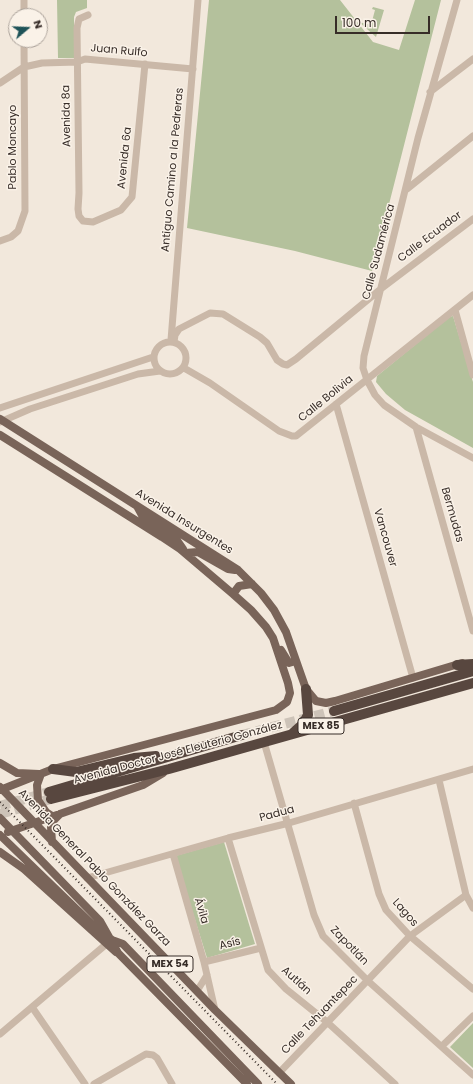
<!DOCTYPE html>
<meta charset="utf-8">
<style>
body{margin:0}
#map{position:relative;width:473px;height:1084px;overflow:hidden;background:#f2e8dc;font-family:Poppins,sans-serif}
canvas{display:block}
.north{position:absolute;left:8px;top:8px;width:40px;height:40px;box-sizing:border-box;background:#faf2e8;border:1px solid #aca39b;border-radius:50%;rotate:71deg;font-size:11px;font-weight:700;line-height:16px;text-align:center;color:#372d28}
.north::after{content:'';display:block;margin:auto;width:14px;height:18px;background:#1e5358;clip-path:polygon(50% 0,100% 100%,50% 72%,0 100%)}
.scale{position:absolute;left:335px;top:16px;width:95px;height:18px;box-sizing:border-box;border:2px solid #372d28;border-top:0;padding-left:5px;font-size:12px;line-height:14px;white-space:nowrap;color:#372d28;-webkit-text-stroke:3px #faf2e8;paint-order:stroke}
</style>
<div id="map">
<canvas width="473" height="1084"></canvas>
<div class="north">N</div>
<div class="scale">100 m</div>
</div>
<script>
const ctx = document.querySelector('canvas').getContext('2d');
ctx.lineJoin = 'round';
function fillPath(path, color) { ctx.fillStyle = color; ctx.fill(path, 'evenodd'); }
const shape = rows => new Path2D(rows.map(r => 'M' + r).join(''));
function strokePath(path, color, width, dash) { ctx.strokeStyle = color; ctx.lineWidth = width; ctx.lineCap = dash ? 'butt' : 'round'; ctx.setLineDash(dash || []); ctx.stroke(path); }
function label(font, color, halo, rows, align = 'center') {
  ctx.font = font + ' Poppins,sans-serif'; ctx.lineWidth = 3; ctx.setLineDash([]); ctx.textBaseline = 'middle'; ctx.strokeStyle = halo; ctx.fillStyle = color; for (const [text, x, y, turn = 0] of rows) {
    ctx.save(); ctx.translate(x, y); ctx.rotate((+turn || 0) * Math.PI / 180); ctx.textAlign = isNaN(turn) ? turn : align; if (halo) ctx.strokeText(text, 0, 0); ctx.fillText(text, 0, 0); ctx.restore();
  }
}
fillPath(shape([
 [57,0,87,0,87,8,76,12,74,17,74,58,58,58],
 [209,0,340,0,373,42,399,50,415,0,441,0,372,271,295,251,187,228],
 [373,7,384,10,376,37,359,22,371,25,375,10,372,9],
 [453,316,473,382,473,448,405,410,386,394,376,382,377,376,449,317],
 [224,842,255,944,207,958,175,856],
 [473,1023,473,1068,450,1047]
]), '#b4c19c');
strokePath(shape([
 [242,735,334,711],
 [0,806,49,792],
 [0,814,51,799]
]), '#cdc3b8', 10, [10, 5]);
strokePath(shape([
 [24,0,24,16],
 [457,0,418,138,364,356,363,368,367,380,375,395,384,405,416,427,473,458],
 [88,15,79,19,77,28,79,193,78,209,79,216,83,221,93,222,121,210,132,197,145,64],
 [0,83,24,67,42,63,77,62,85,59,193,69],
 [430,92,473,59],
 [407,189,473,136],
 [0,241,11,237,18,231,25,211,24,40],
 [455,310,473,375],
 [171,340,198,0],
 '154 358a16 16 0 1 1 32 0a16 16 0 1 1-32 0Z',
 [174,342,175,335,179,329,210,313,223,314,260,337,267,343,277,360,283,364,287,365,296,359,382,288,473,219],
 [184,368,210,383,279,431,292,436,296,436,473,295],
 [336,404,413,678],
 [0,408,153,357],
 [0,422,30,409,138,374,160,371],
 [416,427,473,631],
 [264,742,314,915,323,936,368,981,473,1075],
 [439,780,466,895,473,908],
 [354,803,379,894,386,910,410,936,473,989],
 [228,838,268,970,286,989,327,1022,395,1084],
 [173,854,204,962,215,1010],
 [87,878,228,838,289,823,473,769],
 [204,962,261,948],
 [197,991,207,975],
 [32,1007,85,1084],
 [0,1034,110,941],
 [442,1046,473,1016],
 [279,1073,410,936,466,895],
 [94,1084,146,1054,153,1055,157,1058,172,1084]
]), '#cab8a8', 7);
strokePath(shape([
 [0,419,238,570,261,593,274,610,286,632,306,689,316,701,326,703,335,701,462,663],
 [0,435,162,537,180,549,233,594,251,610,266,627,273,638,288,683,290,693,287,702,276,710,53,769,0,790],
 [137,506,143,517,174,536,183,549],
 [185,553,198,552,228,569,235,570],
 [233,594,239,586,252,584],
 [281,650,289,663,296,661],
 [0,763,17,773,39,774],
 [41,774,37,785,38,800,46,812,52,816],
 [0,787,215,1010,291,1084],
 [0,818,100,921,118,953,247,1084],
 [8,832,143,785,163,773],
 [0,835,95,927,112,940,123,944,258,1084],
 [52,842,51,827,54,820,60,814],
 [0,852,24,869,116,952]
]), '#796459', 8);
strokePath(shape([
 [457,665,473,664],
 [334,711,473,671],
 [293,733,303,724,308,715,306,689],
 [53,769,76,772,134,758,156,756],
 [49,792,242,735],
 [51,799,169,769,473,683]
]), '#58473f', 10);
strokePath(shape([
 [0,802,277,1084]
]), '#372d28', 2, [1, 3]);
for (const [x, y, w] of [
 [321,726,46],
 [170,964,46]
]) { const box = new Path2D(); box.roundRect(x - w / 2, y - 8, w, 16, 3); ctx.fillStyle = '#faf2e8'; ctx.fill(box); strokePath(box, '#372d28', 1); }
label('bold 10px', '#372d28', null, [
 ["MEX 85",321,726],
 ["MEX 54",170,964]
]);
label('11px', '#372d28', '#faf2e8', [
 ["Juan Rulfo",119,51,5],
 ["Avenida 8a",67,116,-91],
 ["Pablo Moncayo",13,147,-90],
 ["Avenida 6a",125,158,-84],
 ["Antiguo Camino a la Pedreras",173,170,-85],
 ["Calle Ecuador",430,237,-37],
 ["Calle Sudamérica",379,252,-75],
 ["Calle Bolivia",326,399,-39],
 ["Bermudas",452,515,74],
 ["Avenida Insurgentes",184,522,32],
 ["Vancouver",385,538,74],
 ["Avenida Doctor José Eleuterio González",178,753,-15],
 ["Padua",277,814,-15],
 ["Avenida General Pablo González Garza",94,868,46],
 ["Ávila",201,911,74],
 ["Lagos",405,913,49],
 ["Asís",230,944,-14],
 ["Zapotlán",349,946,46],
 ["Autlán",296,981,42],
 ["Calle Tehuantepec",320,1015,-46]
]);
</script>
